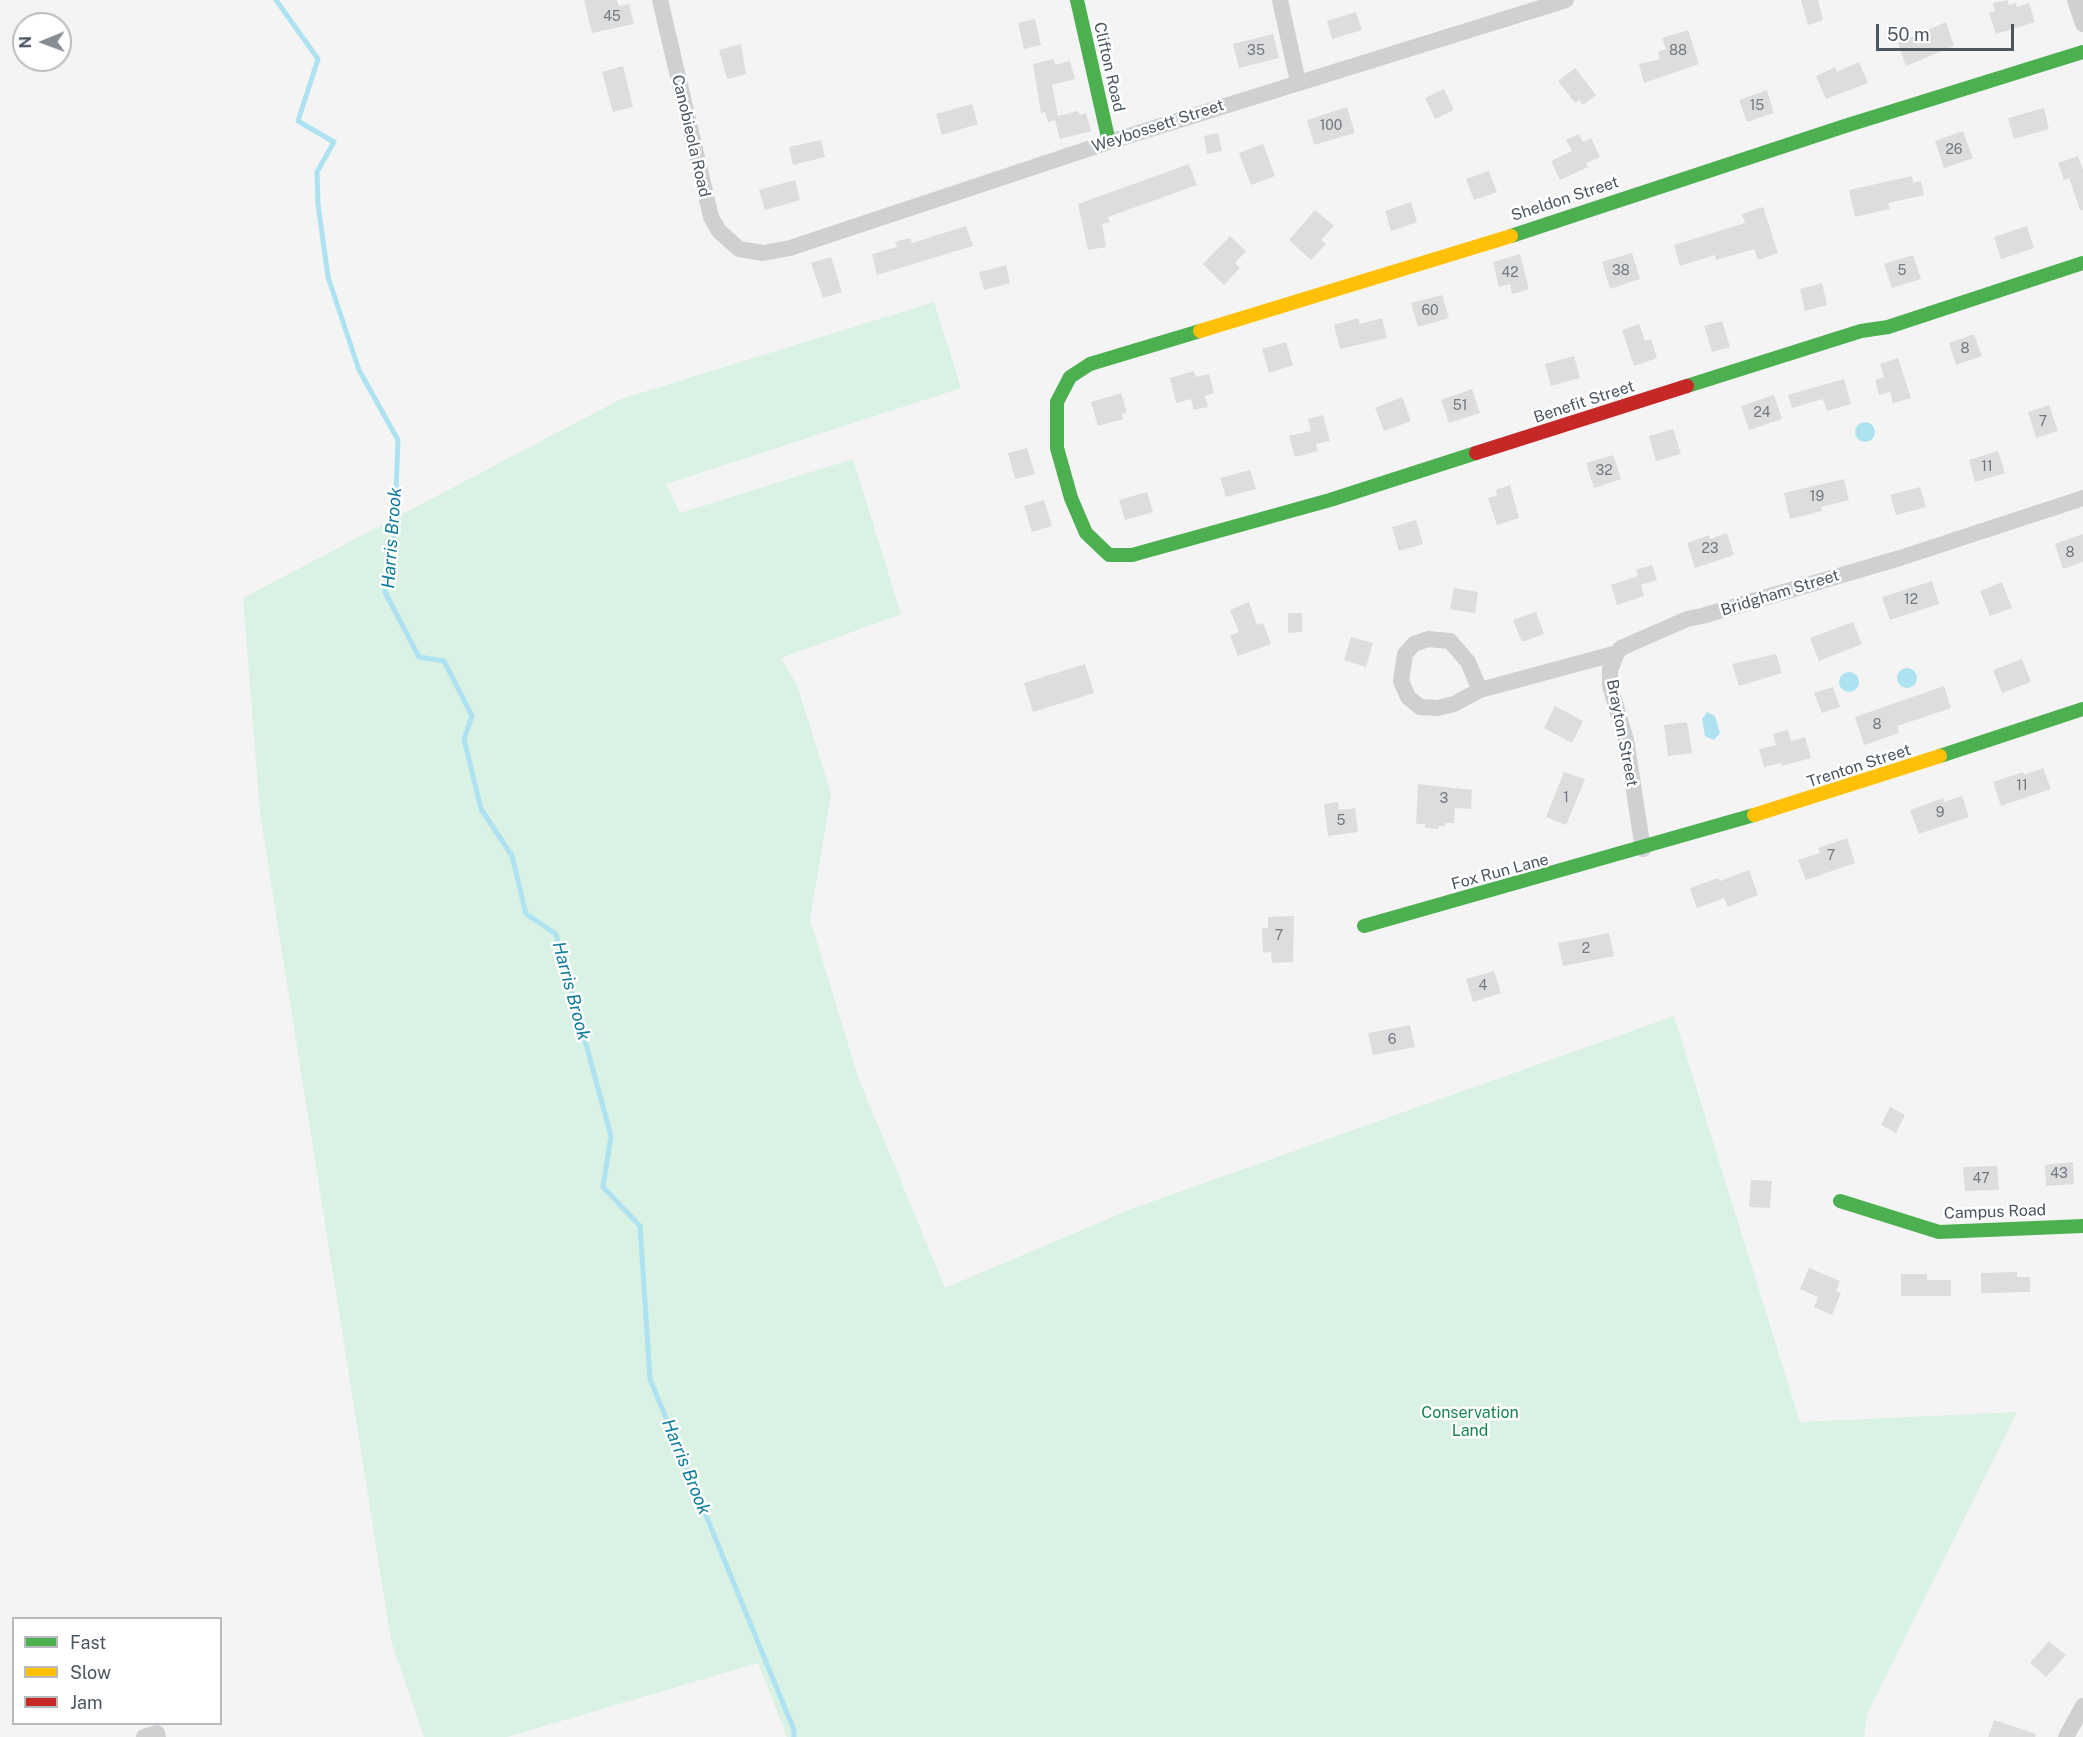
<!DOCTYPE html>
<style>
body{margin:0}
#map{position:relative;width:2083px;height:1737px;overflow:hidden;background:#f4f4f4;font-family:"Public Sans",sans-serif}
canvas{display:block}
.legend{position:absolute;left:12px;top:1617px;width:210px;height:108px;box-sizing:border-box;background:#fff;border:2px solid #b7bbc0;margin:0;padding:8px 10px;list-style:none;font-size:18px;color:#4a5661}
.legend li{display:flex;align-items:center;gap:12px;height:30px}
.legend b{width:30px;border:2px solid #b7bbc0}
.north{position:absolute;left:12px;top:12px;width:60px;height:60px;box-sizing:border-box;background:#fff;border:2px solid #b7bbc0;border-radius:50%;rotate:269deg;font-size:16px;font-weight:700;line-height:24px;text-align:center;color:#4a5661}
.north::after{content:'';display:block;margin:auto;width:21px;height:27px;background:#868d94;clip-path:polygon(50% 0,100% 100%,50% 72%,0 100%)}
.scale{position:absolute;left:1876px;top:24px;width:138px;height:27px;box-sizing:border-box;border:3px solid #4a5661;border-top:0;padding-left:8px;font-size:18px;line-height:21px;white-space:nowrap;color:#4a5661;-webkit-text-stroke:4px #fff;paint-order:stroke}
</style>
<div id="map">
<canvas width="2083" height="1737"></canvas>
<ul class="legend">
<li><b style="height:8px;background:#4caf50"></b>Fast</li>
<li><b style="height:8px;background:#ffc107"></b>Slow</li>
<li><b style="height:8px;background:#c62828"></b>Jam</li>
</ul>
<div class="north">N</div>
<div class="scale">50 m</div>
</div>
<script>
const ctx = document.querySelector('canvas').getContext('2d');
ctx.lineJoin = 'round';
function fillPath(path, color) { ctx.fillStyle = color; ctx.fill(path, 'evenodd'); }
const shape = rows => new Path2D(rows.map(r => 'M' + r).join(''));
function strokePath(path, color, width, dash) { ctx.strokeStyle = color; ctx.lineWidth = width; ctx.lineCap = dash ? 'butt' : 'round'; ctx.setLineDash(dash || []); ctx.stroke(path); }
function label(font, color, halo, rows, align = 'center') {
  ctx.font = font + ' "Public Sans",sans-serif'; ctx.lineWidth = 5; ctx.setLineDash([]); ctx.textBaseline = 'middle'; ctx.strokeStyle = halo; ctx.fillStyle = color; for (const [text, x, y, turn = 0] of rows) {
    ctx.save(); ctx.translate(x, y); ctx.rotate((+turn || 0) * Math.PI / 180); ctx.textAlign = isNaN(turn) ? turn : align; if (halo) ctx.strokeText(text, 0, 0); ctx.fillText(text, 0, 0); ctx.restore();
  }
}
fillPath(shape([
 [934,302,961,388,666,484,680,513,853,459,901,614,781,658,797,685,831,794,810,919,858,1077,945,1288,1131,1209,1674,1016,1800,1422,2017,1412,1867,1714,1864,1737,787,1737,758,1663,507,1737,424,1737,391,1641,260,813,243,598,621,399]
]), '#d9f2e3');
fillPath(shape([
 '1855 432a10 10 0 1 1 20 0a10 10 0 1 1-20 0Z',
 '1897 678a10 10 0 1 1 20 0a10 10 0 1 1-20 0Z',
 '1839 682a10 10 0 1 1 20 0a10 10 0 1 1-20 0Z',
 [1707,712,1715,716,1720,733,1714,740,1705,736,1702,719]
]), '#aee2f0');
strokePath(shape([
 [276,0,318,59,298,121,334,142,317,172,318,204,328,277,359,370,398,440,394,541,385,592,419,657,444,661,472,716,464,739,481,809,512,856,526,914,556,934,611,1136,603,1187,640,1226,650,1379,794,1730,794,1737]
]), '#aee2f0', 5);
fillPath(shape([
 [584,0,617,0,619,6,629,4,634,24,592,33],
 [1801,0,1818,0,1823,20,1808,25],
 [2007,0,2009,5,2016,3,2017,7,2029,3,2035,22,1996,34,1989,13,1995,11,1993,3],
 [1356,12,1362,30,1332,39,1327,21],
 [1035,19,1041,45,1024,49,1018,23],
 [1946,22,1954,46,1906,66,1898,43],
 [1688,30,1699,64,1644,83,1639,64,1660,59,1658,52,1666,49,1662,38],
 [1273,34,1279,58,1239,68,1233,44],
 [741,44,746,74,727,79,719,50],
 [1054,59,1055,65,1070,61,1075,79,1052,85,1058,116,1078,111,1079,115,1086,113,1091,131,1060,139,1055,120,1048,122,1045,112,1041,113,1033,64],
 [1859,62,1868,83,1826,99,1816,76,1835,67,1837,72],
 [623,66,633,107,613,112,602,72],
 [1575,68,1596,95,1583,105,1579,100,1575,103,1558,81],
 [1444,89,1454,110,1435,119,1425,98],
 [1767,90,1774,113,1747,122,1739,100],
 [972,104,978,124,942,135,936,114],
 [1347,107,1355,133,1314,145,1307,120],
 [2044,108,2049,129,2014,139,2008,118],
 [1963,131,1973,158,1944,168,1935,141],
 [1218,133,1222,151,1207,154,1204,136],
 [1579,134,1583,142,1591,138,1600,157,1586,163,1588,167,1560,180,1551,161,1572,151,1566,140],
 [821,140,825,157,793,165,789,147],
 [1263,144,1275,176,1251,185,1239,153],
 [2078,156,2083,170,2083,210,2080,210,2069,178,2064,180,2058,163],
 [1189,164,1197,185,1108,217,1110,222,1102,224,1106,247,1088,250,1078,204],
 [1489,171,1497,192,1474,200,1466,179],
 [1912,176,1913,183,1921,181,1924,195,1888,203,1890,209,1855,217,1849,190],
 [795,180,800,200,765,210,759,190],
 [1411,202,1417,222,1391,231,1385,211],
 [1763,207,1778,253,1758,260,1754,249,1716,260,1715,255,1680,266,1674,245,1745,223,1742,214],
 [1315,210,1334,226,1321,240,1326,244,1311,260,1289,240],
 [966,226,973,246,877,275,872,254,897,247,895,242,910,238,912,243],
 [2027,226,2034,248,2001,259,1994,237],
 [1230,236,1246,251,1235,263,1240,268,1224,285,1203,264],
 [1632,253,1640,279,1610,289,1602,262],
 [1520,254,1529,289,1512,294,1510,284,1499,287,1493,262],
 [1913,255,1921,279,1892,288,1884,264],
 [831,257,842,292,823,298,811,263],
 [1006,265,1010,283,984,290,979,272],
 [1822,283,1827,305,1805,311,1800,289],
 [1442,295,1449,318,1418,327,1411,303],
 [1358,318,1360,324,1382,318,1387,338,1340,349,1334,325],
 [1722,321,1730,347,1712,352,1704,326],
 [1639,324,1645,341,1651,339,1657,358,1634,366,1622,330],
 [1974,334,1982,356,1956,365,1949,343],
 [1286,342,1293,365,1269,373,1262,349],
 [1574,356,1580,378,1551,386,1545,364],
 [1898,358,1911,398,1893,403,1890,392,1879,395,1875,380,1884,377,1880,364],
 [1194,371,1196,377,1209,374,1214,393,1205,396,1208,407,1194,410,1191,399,1176,403,1170,378],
 [1844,379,1851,404,1827,411,1823,399,1792,408,1788,395],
 [1472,389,1480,413,1449,423,1441,400],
 [1121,393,1127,412,1122,414,1123,419,1098,426,1091,402],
 [1774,395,1782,419,1749,430,1741,406],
 [1402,397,1411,421,1384,431,1375,408],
 [2049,405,2058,431,2036,438,2028,412],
 [1323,415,1330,441,1316,444,1318,451,1295,457,1289,436,1311,431,1308,419],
 [1673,429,1681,454,1656,461,1649,436],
 [1027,448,1035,474,1015,479,1008,453],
 [1998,451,2005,473,1975,482,1969,460],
 [1613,455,1621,479,1594,488,1586,463],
 [1250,470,1256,489,1226,497,1220,478],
 [1844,479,1849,500,1821,507,1822,511,1790,519,1784,493],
 [1510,485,1519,518,1497,525,1488,498,1497,495,1496,490],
 [1920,487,1926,507,1896,515,1890,495],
 [1147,492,1153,512,1125,520,1119,500],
 [1044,500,1052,526,1032,532,1024,506],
 [1416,520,1423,544,1399,551,1392,527],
 [1727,533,1734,555,1695,568,1687,543,1709,535,1710,539],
 [2083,534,2083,562,2063,569,2055,544],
 [1652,565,1657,580,1641,585,1644,596,1617,605,1611,585,1638,576,1636,570],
 [1932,581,1939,604,1890,620,1882,597],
 [2002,582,2012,608,1990,616,1980,591],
 [1454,588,1478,592,1475,613,1450,609],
 [1249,602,1257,625,1263,623,1271,644,1238,656,1230,636,1239,632,1230,610],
 [1536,612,1544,634,1522,642,1513,620],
 [1288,613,1302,613,1302,632,1288,633],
 [1853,622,1862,644,1819,661,1810,638],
 [1351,637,1373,643,1366,667,1344,660],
 [1776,654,1782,673,1739,686,1732,664],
 [2022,659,2031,682,2002,693,1993,670],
 [1085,664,1094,693,1033,712,1024,683],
 [1944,686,1951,708,1897,726,1899,733,1864,745,1855,717],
 [1833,687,1840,707,1822,713,1814,693],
 [1555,706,1583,721,1572,743,1544,728],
 [1687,722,1692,753,1668,756,1664,725],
 [1788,730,1791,741,1805,737,1811,758,1782,766,1781,763,1764,767,1759,749,1776,745,1773,734],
 [2043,768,2051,789,2001,806,1993,782,2023,772,2024,775],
 [1564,772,1585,779,1566,825,1546,817],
 [1418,784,1472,790,1471,809,1455,808,1454,823,1445,823,1445,826,1439,826,1439,829,1425,828,1425,824,1416,824],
 [1962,796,1969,817,1919,834,1910,810,1943,798,1944,802],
 [1338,802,1339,810,1355,808,1358,832,1328,836,1324,804],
 [1847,838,1855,863,1806,880,1798,860,1820,853,1818,848],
 [1749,870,1758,895,1728,907,1724,898,1697,908,1690,888,1718,878,1720,881],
 [1294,916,1293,962,1272,963,1271,952,1263,953,1262,928,1268,928,1268,917],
 [1609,933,1614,956,1563,966,1558,943],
 [1494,971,1501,993,1473,1002,1466,979],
 [1410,1025,1415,1047,1373,1055,1368,1033],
 [1890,1107,1905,1115,1896,1133,1881,1125],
 [2073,1162,2074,1184,2046,1186,2045,1165],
 [1997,1166,1999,1190,1965,1191,1963,1167],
 [1751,1180,1772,1181,1770,1208,1749,1207],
 [1809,1268,1840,1281,1836,1291,1841,1293,1832,1315,1814,1307,1818,1297,1800,1289],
 [2017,1272,2017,1277,2030,1277,2030,1292,1981,1293,1981,1273],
 [1901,1274,1927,1274,1927,1280,1951,1280,1951,1296,1901,1296],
 [2049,1641,2066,1655,2046,1677,2030,1663],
 [1994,1720,2036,1734,2035,1737,1988,1737]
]), '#ddddde');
strokePath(shape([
 [660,0,711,217,719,231,739,249,763,253,790,248,1109,142,1566,0],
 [1280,0,1298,82],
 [2075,0,2083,24],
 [1617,653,1610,670,1610,686,1626,740,1643,849],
 [1480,690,1468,662,1450,641,1428,639,1414,644,1405,654,1401,681,1408,697,1420,707,1437,708,1454,704,1480,690,1617,653,1621,648,1687,619,1702,616,1900,558,2083,498],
 [144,1737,157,1733,158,1737],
 [2066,1737,2083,1706]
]), '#ced0d2', 16);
strokePath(shape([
 [1077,0,1109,142],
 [1511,236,1845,126,2083,52],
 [1200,331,1090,364,1070,377,1057,402,1057,448,1071,498,1086,533,1109,555,1132,555,1330,500,1476,453],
 [1687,386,1861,331,1888,327,2083,263],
 [1940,756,2083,709],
 [1364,926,1754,815],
 [1840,1201,1939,1232,2083,1226]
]), '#4caf50', 14);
strokePath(shape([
 [1200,331,1511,236],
 [1754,815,1940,756]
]), '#ffc107', 14);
strokePath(shape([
 [1476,453,1687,386]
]), '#c62828', 14);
label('14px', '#707881', null, [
 ["45",612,17],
 ["35",1256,51],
 ["88",1678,51],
 ["15",1757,106],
 ["100",1331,126],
 ["26",1954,150],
 ["38",1621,271],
 ["5",1902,271],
 ["42",1510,273],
 ["60",1430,311],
 ["8",1965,349],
 ["51",1460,406],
 ["24",1762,413],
 ["7",2043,422],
 ["11",1987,467],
 ["32",1604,471],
 ["19",1817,497],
 ["23",1710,549],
 ["8",2070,553],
 ["12",1911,600],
 ["8",1877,725],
 ["11",2022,786],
 ["1",1566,798],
 ["3",1444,799],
 ["9",1940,813],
 ["5",1341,821],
 ["7",1831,856],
 ["7",1279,936],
 ["2",1586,949],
 ["4",1483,986],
 ["6",1392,1040],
 ["43",2059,1174],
 ["47",1981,1179]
]);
label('16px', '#4a5661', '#fff', [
 ["Clifton Road",1109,67,77],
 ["Weybossett Street",1158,126,-18],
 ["Canobieola Road",691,136,77],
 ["Sheldon Street",1565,199,-18],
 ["Benefit Street",1584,402,-18],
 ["Bridgham Street",1780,593,-17],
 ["Brayton Street",1622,733,79],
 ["Trenton Street",1859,766,-18],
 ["Fox Run Lane",1500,872,-15],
 ["Campus Road",1995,1212,-2]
]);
label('16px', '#17864f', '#fff', [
 ["Conservation",1470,1413],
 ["Land",1470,1431]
]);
label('italic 18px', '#0c7c9b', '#fff', [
 ["Harris Brook",392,538,-86],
 ["Harris Brook",571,991,75],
 ["Harris Brook",686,1467,68]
]);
</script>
